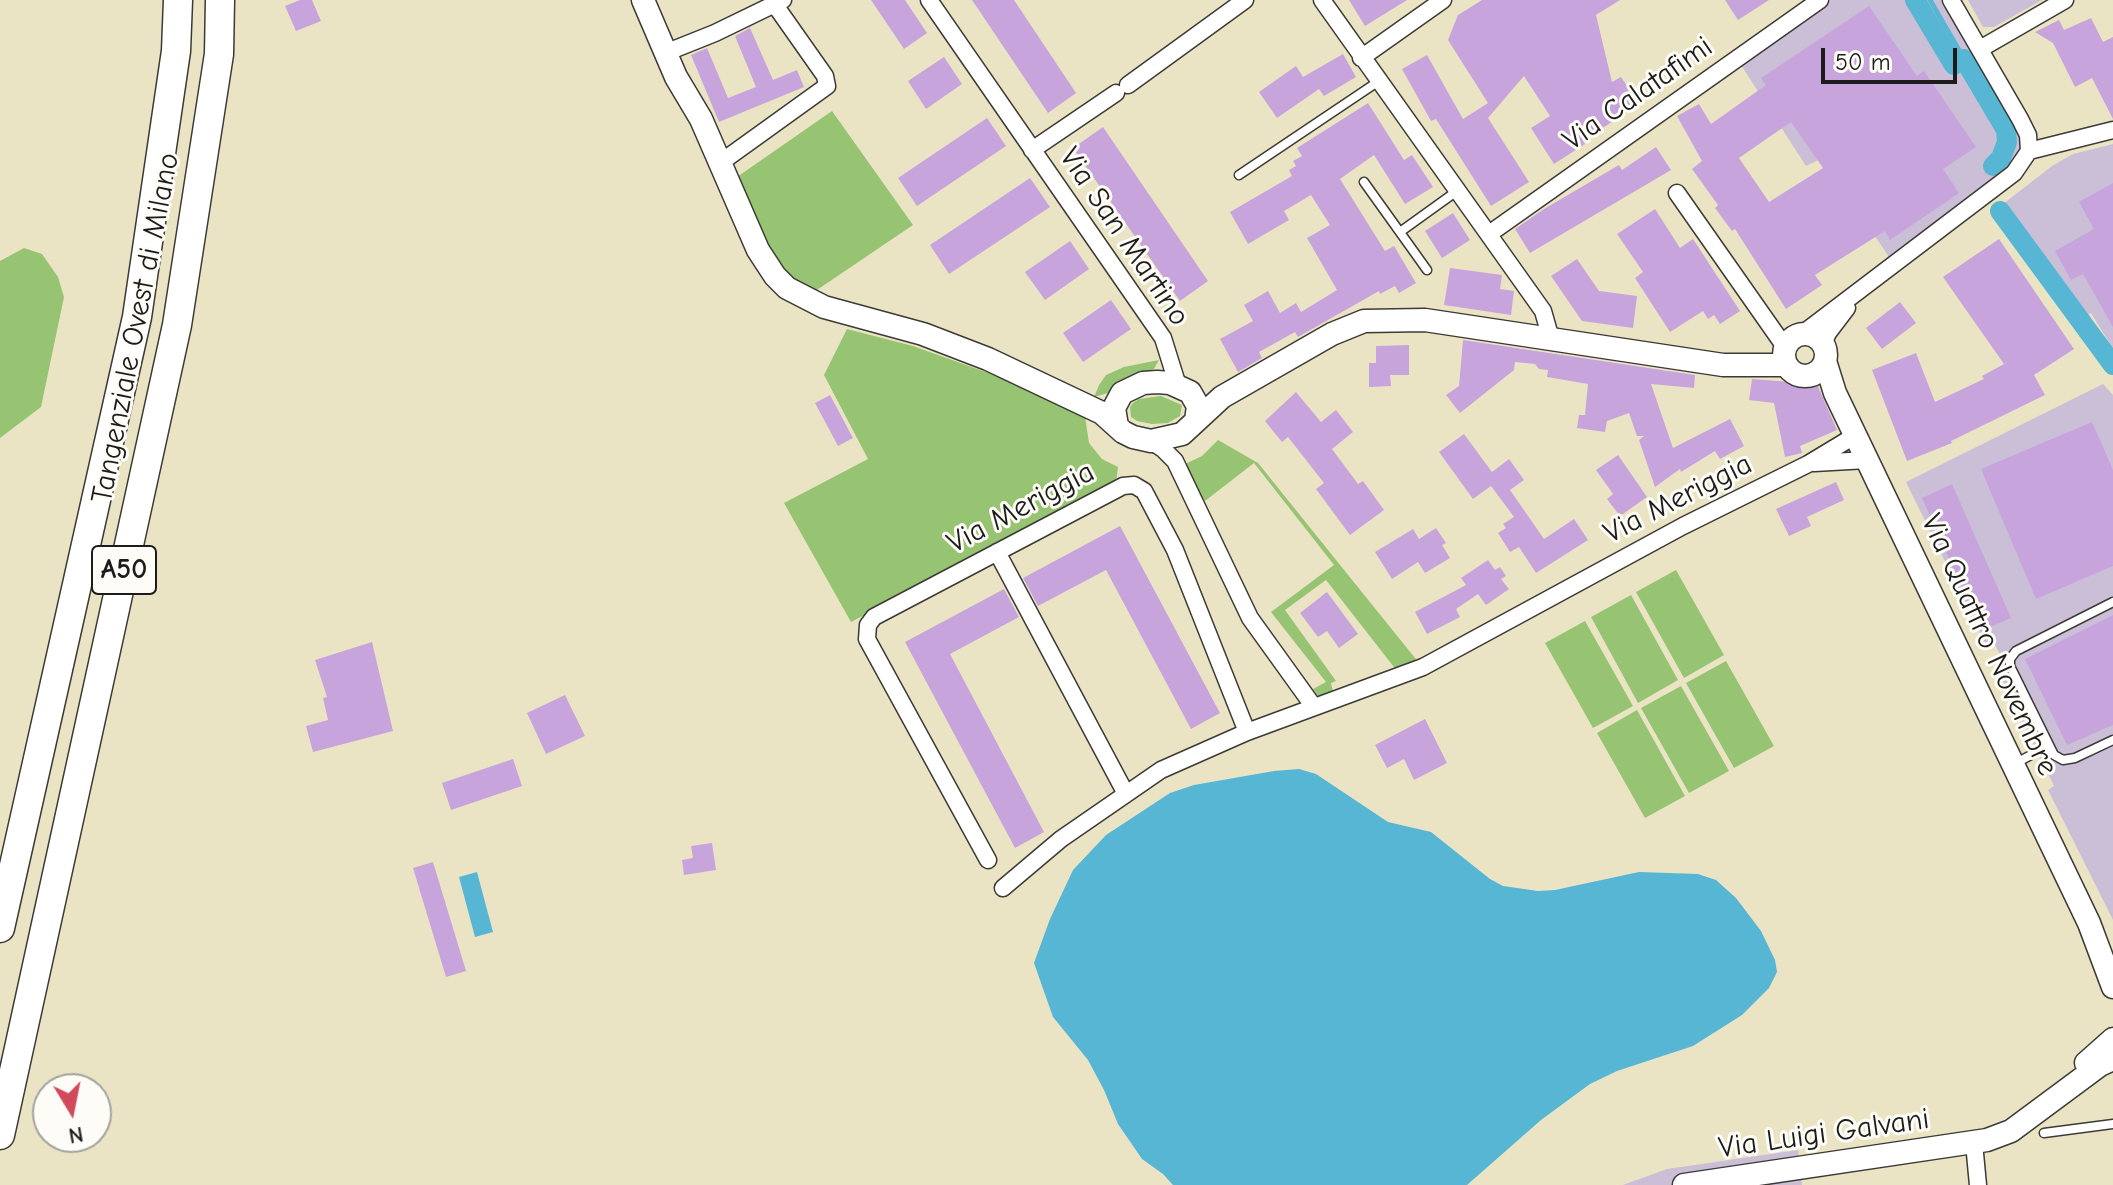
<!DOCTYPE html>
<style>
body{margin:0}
#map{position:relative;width:2113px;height:1185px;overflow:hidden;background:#ebe4c4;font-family:"Comic Neue",sans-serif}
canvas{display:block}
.north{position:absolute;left:32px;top:1073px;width:80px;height:80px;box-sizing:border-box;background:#fdfcf7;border:2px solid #a3a29f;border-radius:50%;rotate:170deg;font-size:22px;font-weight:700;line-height:32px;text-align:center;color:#1c1c1c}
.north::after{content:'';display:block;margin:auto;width:28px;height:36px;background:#d1495b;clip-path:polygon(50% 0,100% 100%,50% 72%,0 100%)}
.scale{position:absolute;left:1821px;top:48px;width:136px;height:36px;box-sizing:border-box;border:4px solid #1c1c1c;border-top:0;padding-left:10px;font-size:24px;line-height:28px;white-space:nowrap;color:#1c1c1c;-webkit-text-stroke:6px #fdfcf7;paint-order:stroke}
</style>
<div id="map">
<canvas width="2113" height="1185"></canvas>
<div class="north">N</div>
<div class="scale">50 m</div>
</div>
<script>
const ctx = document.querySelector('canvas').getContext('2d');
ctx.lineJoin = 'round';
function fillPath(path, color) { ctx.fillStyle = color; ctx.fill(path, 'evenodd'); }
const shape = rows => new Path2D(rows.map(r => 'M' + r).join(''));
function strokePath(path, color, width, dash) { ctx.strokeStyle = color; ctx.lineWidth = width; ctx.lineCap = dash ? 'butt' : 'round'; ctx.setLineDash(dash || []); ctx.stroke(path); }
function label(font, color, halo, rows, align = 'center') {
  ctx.font = font + ' "Comic Neue",sans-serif'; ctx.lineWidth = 6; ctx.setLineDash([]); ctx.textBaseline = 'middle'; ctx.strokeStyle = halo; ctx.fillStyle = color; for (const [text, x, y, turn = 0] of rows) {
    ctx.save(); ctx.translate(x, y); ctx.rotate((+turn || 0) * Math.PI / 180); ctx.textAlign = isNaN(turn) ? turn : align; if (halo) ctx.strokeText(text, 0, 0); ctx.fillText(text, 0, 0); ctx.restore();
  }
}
fillPath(shape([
 [1831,0,1946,0,2016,122,2024,149,2016,164,1891,260,1822,158,1806,166,1741,65],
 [1968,0,2042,0,1994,27,1983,27],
 [2113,144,2113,349,2091,313,2082,318,2003,204,2052,166,2073,154],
 [2103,384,2113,395,2113,920,2048,790,2054,786,1994,663,2002,658,1995,645,1988,649,1906,482],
 [1798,1150,1802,1185,1623,1185,1667,1169]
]), '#cabfd7');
fillPath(shape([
 [832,111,913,225,814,292,787,275,773,256,737,177],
 [24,248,42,254,58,277,64,297,41,407,0,438,0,261],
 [847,329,913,346,994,375,1085,416,1089,443,1102,459,1118,467,1116,483,851,622,784,503,868,459,824,375],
 [1159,360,1154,369,1121,381,1108,393,1094,397,1099,385,1106,375,1124,367],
 [1161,396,1182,405,1180,416,1168,423,1152,424,1137,421,1131,417,1130,407,1133,403,1139,399],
 [1218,440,1258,463,1419,663,1397,671,1326,580,1285,610,1336,681,1331,683,1334,696,1323,698,1318,696,1313,689,1326,682,1271,612,1334,565,1254,463,1205,501,1187,477,1183,465,1202,456],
 [1676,570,1724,655,1684,678,1636,592],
 [1631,595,1678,680,1638,703,1591,617],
 [1585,621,1633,706,1593,728,1545,643],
 [1726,661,1774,746,1734,768,1686,683],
 [1681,686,1729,771,1689,793,1641,708],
 [1637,710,1685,796,1645,818,1597,733]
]), '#97c472');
fillPath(shape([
 [1299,769,1316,774,1388,822,1431,832,1490,879,1503,886,1538,891,1555,890,1639,872,1698,874,1716,880,1736,898,1761,931,1775,960,1777,972,1769,988,1742,1015,1693,1046,1617,1071,1590,1084,1541,1120,1467,1185,1173,1185,1163,1174,1142,1159,1118,1124,1104,1090,1088,1060,1053,1017,1034,963,1050,919,1073,870,1106,835,1170,793,1194,785,1274,771],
 [477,872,493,932,475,937,459,877]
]), '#56b6d4');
strokePath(shape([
 [1930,0,1964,59]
]), '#56b6d4', 5);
strokePath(shape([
 [1915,0,1954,65,1964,59,2006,130,2007,142,2001,158,1993,166],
 [2000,211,2113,365]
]), '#56b6d4', 20);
fillPath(shape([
 [300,0,312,0,321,21,296,31,285,6],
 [871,0,905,0,927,33,904,49],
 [972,0,1014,0,1076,93,1048,113],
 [1349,0,1407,0,1365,26],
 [1482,0,1620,0,1596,15,1612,82,1621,77,1639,104,1583,141,1585,144,1554,164,1531,128,1550,116,1524,76,1488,118,1529,182,1491,206,1436,119,1431,121,1402,69,1427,55,1463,119,1488,103,1448,40,1458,15],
 [1725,0,1769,0,1738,20],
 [1869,6,1917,76,1924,71,1976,147,1943,169,1959,193,1890,240,1885,231,1815,275,1822,285,1786,309,1735,229,1732,231,1715,208,1718,205,1692,169,1702,161,1677,116,1699,104,1711,124,1766,85,1761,78],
 [1791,122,1823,168,1769,202,1739,158],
 [2091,18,2103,42,2113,37,2113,119,2092,78,2075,87,2053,43,2035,32,2059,20,2064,30],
 [750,28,773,80,797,70,804,87,719,122,691,55,707,48,728,98,756,87,735,36],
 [1343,54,1356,77,1324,96,1319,89,1277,118,1259,92,1296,66,1303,77],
 [944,57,962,84,926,109,908,81],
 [1368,103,1404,160,1412,155,1433,187,1405,204,1374,155,1340,179,1385,251,1394,246,1416,283,1399,293,1395,286,1380,294,1379,291,1298,337,1295,332,1259,352,1262,358,1238,372,1220,339,1253,321,1244,305,1268,291,1280,313,1296,303,1301,312,1337,290,1307,238,1330,225,1311,195,1284,211,1289,220,1248,244,1230,212,1292,176,1289,170,1296,166,1293,161,1302,156,1297,148],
 [987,118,1006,146,917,206,898,178],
 [1103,127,1208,281,1180,301,1073,148],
 [1656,147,1671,170,1530,253,1515,229,1544,209,1619,165,1622,170],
 [1030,178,1050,207,949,274,930,245],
 [2113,183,2113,327,2083,274,2071,280,2055,251,2094,229,2079,202],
 [1655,209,1680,248,1693,239,1740,311,1720,324,1714,315,1708,319,1703,311,1670,332,1635,278,1643,272,1617,234],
 [1453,213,1470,240,1442,258,1425,231],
 [1999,239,2074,349,2034,375,2045,395,1951,441,1952,443,1907,461,1872,370,1916,353,1935,402,1984,379,1982,376,2004,364,1943,277],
 [1070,241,1089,269,1045,300,1025,272],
 [1577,259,1599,291,1637,296,1633,328,1582,321,1551,276],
 [1450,268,1502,275,1500,289,1514,291,1511,315,1444,305],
 [1111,300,1131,329,1083,362,1063,333],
 [1900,302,1916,323,1882,349,1866,328],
 [1463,340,1695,375,1694,388,1651,384,1673,448,1730,419,1744,446,1720,459,1715,451,1681,472,1680,469,1655,487,1639,440,1644,436,1637,436,1629,413,1607,421,1605,432,1577,428,1579,415,1585,415,1588,384,1547,377,1548,370,1539,369,1535,364,1515,362,1514,370,1460,413,1446,395,1459,386],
 [1409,345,1409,375,1390,375,1391,386,1369,387,1369,363,1376,363,1376,346],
 [1752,379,1817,384,1837,430,1800,446,1802,453,1785,457,1774,403,1749,400],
 [1296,392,1321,422,1336,410,1353,432,1332,449,1358,484,1363,481,1384,510,1350,535,1316,489,1324,483,1288,437,1282,442,1265,421],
 [830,395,853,438,838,446,815,403],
 [2092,422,2113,470,2113,566,2036,599,1981,469],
 [1464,434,1492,472,1509,459,1524,480,1510,490,1544,539,1574,519,1588,540,1536,573,1519,547,1510,552,1498,533,1506,528,1503,524,1514,517,1491,486,1473,499,1439,452],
 [1618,455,1647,497,1620,516,1607,499,1613,494,1596,470],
 [1836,482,1844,500,1807,517,1811,526,1789,536,1776,509],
 [1952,484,2011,618,1981,631,1922,498],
 [1120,526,1220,713,1191,729,1106,570,1038,606,1023,578],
 [1436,528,1446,543,1442,545,1450,558,1425,573,1418,562,1392,579,1375,552,1413,529,1419,539],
 [1488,560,1495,570,1500,567,1506,576,1501,579,1509,589,1486,605,1478,594,1456,609,1460,617,1427,634,1415,612,1466,585,1461,578],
 [1004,589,1019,617,950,654,1044,832,1015,848,905,642],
 [1327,592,1358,634,1339,648,1327,631,1318,637,1300,613],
 [2113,615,2113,725,2067,745,2025,659],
 [372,642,393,731,313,752,306,726,328,720,323,698,327,697,315,660],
 [565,695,585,736,546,754,527,713],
 [1425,719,1447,763,1414,780,1404,759,1387,768,1375,745],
 [513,759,522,786,451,810,442,783],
 [712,843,716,870,684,875,682,860,693,858,691,846],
 [433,862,466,971,446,977,413,868]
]), '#c7a5dc');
const lane = shape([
 [1239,175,1379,81],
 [1364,182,1427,270],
 [1400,232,1457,191],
 [2113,602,2016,651,2010,659,2010,666,2054,755,2063,760,2075,758,2113,740],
 [2016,763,2048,746],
 [2044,1133,2113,1124]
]);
const street = shape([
 [929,0,1163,338,1178,386],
 [1322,0,1543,311,1551,339],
 [1980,49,2065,0],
 [665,53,715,33,783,0],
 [1361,58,1443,0],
 [1128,85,1245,0],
 [1032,150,1116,93],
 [2029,151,2113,130],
 [720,163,827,86,825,76,775,5],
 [1677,193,1785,347],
 [1489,234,1820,0],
 [1802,334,2014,173,2029,151,2028,135,2020,119,1951,0],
 [1823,344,1828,333,1847,308],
 [1151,441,1163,449,1175,461,1250,618,1314,707],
 [1814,463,1867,460],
 [997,552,1126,794],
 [988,860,867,639,868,625,874,617,1123,486,1134,485,1144,491,1175,550,1247,732,1423,667,1683,526,1808,464,1856,435],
 [1003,888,1061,839,1161,770,1247,732],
 [1974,1143,1978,1185]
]);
const secondary = shape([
 [643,0,676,77,701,119,758,250,775,276,787,288,824,307,923,334,988,359,1102,413,1123,432,1133,437,1151,441,1182,434,1222,397,1332,334,1364,321,1425,320,1723,365,1786,365],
 '1784 355a21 21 0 1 1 42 0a21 21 0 1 1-42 0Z',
 [1825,361,1835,393,2089,923,2113,987],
 [1117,426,1114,408,1122,393,1143,383,1157,382,1170,383,1190,392,1198,406,1196,421],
 [2086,1063,2113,1039],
 [1684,1185,1987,1140,2011,1131,2100,1065,2113,1059]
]);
const highway = shape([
 [0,928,137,317,176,51,178,0],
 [0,1135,177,325,219,54,220,0]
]);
strokePath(lane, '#3b3a35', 11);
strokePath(street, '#3b3a35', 19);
strokePath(secondary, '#3b3a35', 25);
strokePath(highway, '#3b3a35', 31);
strokePath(lane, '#fff', 8);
strokePath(street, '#fff', 16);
strokePath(secondary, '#fff', 22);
strokePath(highway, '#fff', 28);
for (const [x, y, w] of [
 [124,570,64]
]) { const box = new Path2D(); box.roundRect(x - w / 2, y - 24, w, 48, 6); ctx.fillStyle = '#fdfcf7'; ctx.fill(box); strokePath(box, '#1c1c1c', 2); }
label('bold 28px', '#1c1c1c', null, [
 ["A50",124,570]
]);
label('30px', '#1c1c1c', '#fdfcf7', [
 ["Via Calatafimi",1638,94,-35],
 ["Via San Martino",1124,237,56],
 ["Tangenziale Ovest di Milano",136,328,-79],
 ["Via Meriggia",1678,499,-27],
 ["Via Meriggia",1021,508,-28],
 ["Via Quattro Novembre",1989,645,65],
 ["Via Luigi Galvani",1824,1134,-8]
]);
</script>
